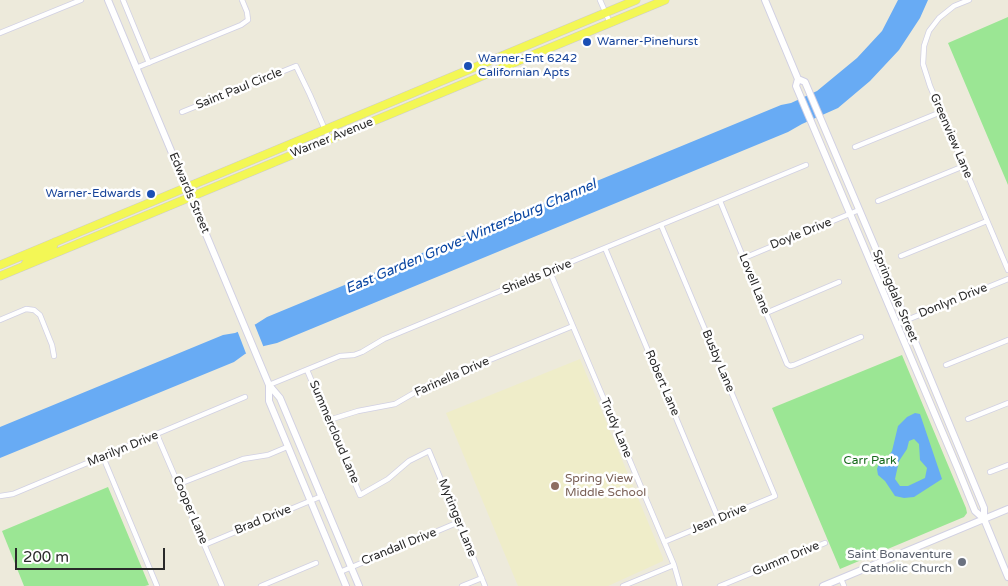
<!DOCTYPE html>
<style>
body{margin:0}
#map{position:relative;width:1008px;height:586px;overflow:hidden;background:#edeadb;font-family:"Varela Round",sans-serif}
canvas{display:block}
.scale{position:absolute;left:15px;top:548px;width:150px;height:22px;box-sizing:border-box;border:2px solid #2a2a2a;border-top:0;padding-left:6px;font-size:15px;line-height:18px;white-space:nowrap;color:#2a2a2a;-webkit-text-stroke:4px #fff;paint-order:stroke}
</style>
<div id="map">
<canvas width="1008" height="586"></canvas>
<div class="scale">200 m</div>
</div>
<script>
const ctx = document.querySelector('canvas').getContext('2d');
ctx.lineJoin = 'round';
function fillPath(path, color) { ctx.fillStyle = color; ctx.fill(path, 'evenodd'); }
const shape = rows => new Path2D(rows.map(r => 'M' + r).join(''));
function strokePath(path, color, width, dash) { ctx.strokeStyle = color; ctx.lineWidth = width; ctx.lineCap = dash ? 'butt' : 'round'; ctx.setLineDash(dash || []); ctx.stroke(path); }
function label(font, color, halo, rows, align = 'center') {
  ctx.font = font + ' "Varela Round",sans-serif'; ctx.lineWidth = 5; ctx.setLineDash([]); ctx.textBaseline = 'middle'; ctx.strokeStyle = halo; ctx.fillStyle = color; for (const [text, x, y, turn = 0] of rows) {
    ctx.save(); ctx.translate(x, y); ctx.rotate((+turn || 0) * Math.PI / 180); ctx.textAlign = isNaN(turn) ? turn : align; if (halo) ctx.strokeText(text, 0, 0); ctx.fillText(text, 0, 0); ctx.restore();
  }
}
fillPath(shape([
 [580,359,663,558,663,561,608,586,518,586,446,413]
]), '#efedc9');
fillPath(shape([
 [1008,17,1008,185,948,43],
 [902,355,966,508,967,513,964,517,840,569,772,408],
 [108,487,149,585,145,586,24,586,2,531]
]), '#9be694');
fillPath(shape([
 [898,0,928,0,920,18,899,50,870,81,838,108,802,124,788,132,277,343,264,346,245,354,234,362,0,458,0,427,223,335,235,333,256,324,267,317,781,105,791,103,817,91,857,58,882,31],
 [915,413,920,414,942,479,914,497,904,498,895,496,885,481,878,475,877,469,879,463,886,460,892,451,898,426,907,417],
 [914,439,919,444,920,460,927,468,925,478,908,486,900,486,895,479,899,461,907,449,909,441]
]), '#68abf4');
fillPath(shape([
 [254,323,264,348,247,356,237,330]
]), '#edeadb');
const street = shape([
 [123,0,149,63],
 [600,0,610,23],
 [969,0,954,6,939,18,929,31,924,46,923,64,930,86,1008,270],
 [0,33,81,0],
 [136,68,241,25,248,20,247,12,242,0],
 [182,112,296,66,310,95,329,139],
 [855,147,941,112],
 [720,201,787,364,790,366,794,365,861,337],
 [878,201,964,166],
 [661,225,775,496,664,542],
 [605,248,718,518],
 [901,256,987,221],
 [744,258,859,210],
 [550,272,674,565,680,586],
 [766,313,839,282],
 [0,320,26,309,34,310,40,315,52,345,54,356],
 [897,324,1008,279],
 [946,365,1008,340],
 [307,370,360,495,388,479,409,461,429,451,485,586],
 [269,385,340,356,354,355,362,352,384,339,806,165],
 [968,419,1008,403],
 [329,420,358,411,395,404,426,386,573,326],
 [157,435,222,586],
 [103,457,157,586],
 [990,472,1008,465],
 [179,484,243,459,268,455,287,447],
 [0,496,13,494,245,397],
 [204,545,322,496],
 [340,572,459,522],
 [841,579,844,586],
 [261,586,316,563],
 [462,586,482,578],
 [623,586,674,565],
 [720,586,825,543]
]);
const secondary = shape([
 [108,0,269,385,280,398,359,586],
 [765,0,798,79,796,86,958,469,975,511,984,519],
 [798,79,805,82,906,320,984,508,984,519,1008,577],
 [269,385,269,401,346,586],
 [823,586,1008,509]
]);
const primary = shape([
 [0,265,636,0],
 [24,266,29,258,52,249,55,242],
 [0,276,665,0]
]);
strokePath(street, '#d1d0e3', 6);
strokePath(secondary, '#d1d0e3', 8);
strokePath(primary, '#ccc', 9);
strokePath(street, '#fff', 4.5);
strokePath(secondary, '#fff', 6);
strokePath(primary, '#f3f755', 8);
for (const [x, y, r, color] of [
 [587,42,5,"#1a4fb4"],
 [468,66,5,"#1a4fb4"],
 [151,194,5,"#1a4fb4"],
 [555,486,5,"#8d6e63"],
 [962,562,5,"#6b7280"]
]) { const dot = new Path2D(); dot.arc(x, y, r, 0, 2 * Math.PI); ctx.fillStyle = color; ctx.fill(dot); strokePath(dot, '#fff', 2); }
label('12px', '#164399', '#fff', [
 ["Warner-Pinehurst",597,42],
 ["Warner-Ent 6242",478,59],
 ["Californian Apts",478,73],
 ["Warner-Edwards",141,194,"right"]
], 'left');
label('12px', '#2a2a2a', '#fff', [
 ["Saint Paul Circle",239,89,-22],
 ["Greenview Lane",951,136,67],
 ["Warner Avenue",332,138,-22],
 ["Edwards Street",189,193,67],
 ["Doyle Drive",801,234,-22],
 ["Shields Drive",537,277,-22],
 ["Lovell Lane",754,284,68],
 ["Springdale Street",895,296,67],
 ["Donlyn Drive",953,301,-22],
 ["Busby Lane",718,361,67],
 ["Farinella Drive",452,377,-24],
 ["Robert Lane",662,383,67],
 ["Trudy Lane",616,428,67],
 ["Summercloud Lane",334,432,67],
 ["Marilyn Drive",123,449,-22],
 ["Cooper Lane",190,510,67],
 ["Mytinger Lane",457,518,68],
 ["Jean Drive",719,519,-23],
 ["Brad Drive",263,520,-22],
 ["Crandall Drive",399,547,-22],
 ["Gumm Drive",786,559,-23]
]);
label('12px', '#166a1b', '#fff', [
 ["Carr Park",870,461]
]);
label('12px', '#785e54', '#fff', [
 ["Spring View",565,479],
 ["Middle School",565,493]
], 'left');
label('12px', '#5b616d', '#fff', [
 ["Saint Bonaventure",952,555],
 ["Catholic Church",952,569]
], 'right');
label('italic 14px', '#0744a1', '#fff', [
 ["East Garden Grove-Wintersburg Channel",471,237,-23]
]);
</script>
